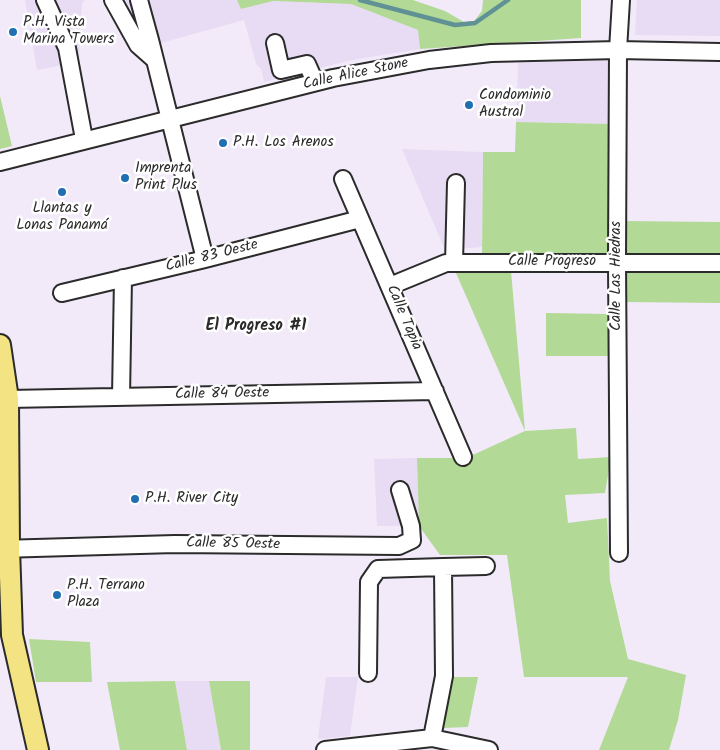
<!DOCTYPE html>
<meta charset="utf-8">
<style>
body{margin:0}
canvas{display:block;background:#f2eaf9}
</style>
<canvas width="720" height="750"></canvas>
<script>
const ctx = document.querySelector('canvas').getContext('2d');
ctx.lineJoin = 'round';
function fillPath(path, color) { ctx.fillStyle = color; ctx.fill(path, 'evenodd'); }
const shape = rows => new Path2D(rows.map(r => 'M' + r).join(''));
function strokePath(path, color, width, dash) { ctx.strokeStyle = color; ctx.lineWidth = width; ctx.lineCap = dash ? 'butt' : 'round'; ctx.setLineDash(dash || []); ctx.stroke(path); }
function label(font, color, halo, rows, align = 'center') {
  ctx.font = font + ' Kalam,sans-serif'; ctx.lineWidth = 5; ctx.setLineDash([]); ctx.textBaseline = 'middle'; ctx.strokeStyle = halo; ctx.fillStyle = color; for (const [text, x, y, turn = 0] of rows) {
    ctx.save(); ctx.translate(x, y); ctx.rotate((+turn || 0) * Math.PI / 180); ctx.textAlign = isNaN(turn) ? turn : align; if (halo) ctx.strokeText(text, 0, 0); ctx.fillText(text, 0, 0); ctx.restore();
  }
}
fillPath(shape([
 [25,0,85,0,82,3,79,62,37,70],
 [123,0,237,0,241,9,273,1,351,4,418,30,420,49,352,60,264,82,261,69,256,64,244,20,161,43,143,39],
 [637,0,720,0,720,36,635,35],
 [609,60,608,91,611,124,516,122,518,63],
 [402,149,483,152,482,247,445,250],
 [417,458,419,526,377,526,374,459],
 [326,677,358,677,350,736,318,739],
 [175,681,209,681,221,750,187,750]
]), '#e8dcf4');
fillPath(shape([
 [237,0,413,0,445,11,464,22,474,21,482,11,483,0,581,0,581,38,420,49,418,30,351,4,273,1,241,9],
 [0,96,12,146,0,149],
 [516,122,611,124,611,248,604,256,482,259,483,152,515,152],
 [621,221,720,222,720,260,622,255],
 [720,267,720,303,622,302,622,273,626,269],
 [511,271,525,431,576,428,578,459,611,457,605,493,565,495,568,523,607,518,610,581,628,659,686,675,678,720,669,750,599,750,628,677,524,677,507,555,440,555,419,526,417,458,453,458,475,454,525,431,456,273],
 [546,313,609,314,609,356,546,356],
 [29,639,90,642,92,682,36,682],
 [451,677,478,677,468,727,443,728],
 [175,681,187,750,120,750,107,682],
 [209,681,250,681,250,750,221,750]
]), '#b2d995');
strokePath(shape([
 [360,0,455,25,475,23,508,0]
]), '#609295', 4.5);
const minor = shape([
 [45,0,67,48,84,139],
 [113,0,138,45,155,60],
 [139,0,150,40,205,259],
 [275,43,281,70,307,64,315,82],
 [0,162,333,78,429,60,491,53,618,50,720,52],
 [343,179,463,457],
 [454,263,456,183],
 [390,286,446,263,720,263],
 [62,293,205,259,360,219],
 [121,397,123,278],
 [8,399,435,391],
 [0,549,175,544,399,546,412,540,411,526,400,490],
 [619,553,617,262,618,50,621,0],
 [443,567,486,566],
 [368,673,369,582,378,569,443,567,444,676,432,738],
 [325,750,432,738,489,750]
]);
const major = shape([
 [0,345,8,399,9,548,12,635,38,750]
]);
strokePath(minor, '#2b2b2b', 20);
strokePath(major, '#2b2b2b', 24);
strokePath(minor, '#fff', 16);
strokePath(major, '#f4e382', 20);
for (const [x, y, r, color] of [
 [13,32,5,"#1f6fb2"],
 [469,105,5,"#1f6fb2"],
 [223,143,5,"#1f6fb2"],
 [125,178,5,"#1f6fb2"],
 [62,192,5,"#1f6fb2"],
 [135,499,5,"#1f6fb2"],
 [57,595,5,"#1f6fb2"]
]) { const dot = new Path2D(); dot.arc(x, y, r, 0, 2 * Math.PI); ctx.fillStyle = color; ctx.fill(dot); strokePath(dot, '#fff', 2); }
label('15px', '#2b2b2b', '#fff', [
 ["P.H. Vista",23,23],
 ["Marina Towers",23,40],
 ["Condominio",479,96],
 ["Austral",479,113],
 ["P.H. Los Arenos",233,143],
 ["Imprenta",135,169],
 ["Print Plus",135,186],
 ["Llantas y",62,209,"center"],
 ["Lonas Panamá",62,226,"center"],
 ["P.H. River City",145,499],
 ["P.H. Terrano",67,586],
 ["Plaza",67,603]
], 'left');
label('15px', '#2b2b2b', '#fff', [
 ["Calle Alice Stone",356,75,-12],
 ["Calle 83 Oeste",212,257,-14],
 ["Calle Progreso",552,262],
 ["Calle Las Hiedras",617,276,-90],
 ["Calle Tapia",403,318,67],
 ["Calle 84 Oeste",222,395,-1],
 ["Calle 85 Oeste",233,545,1]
]);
label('bold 16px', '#2b2b2b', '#fff', [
 ["El Progreso #1",256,327]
]);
</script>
